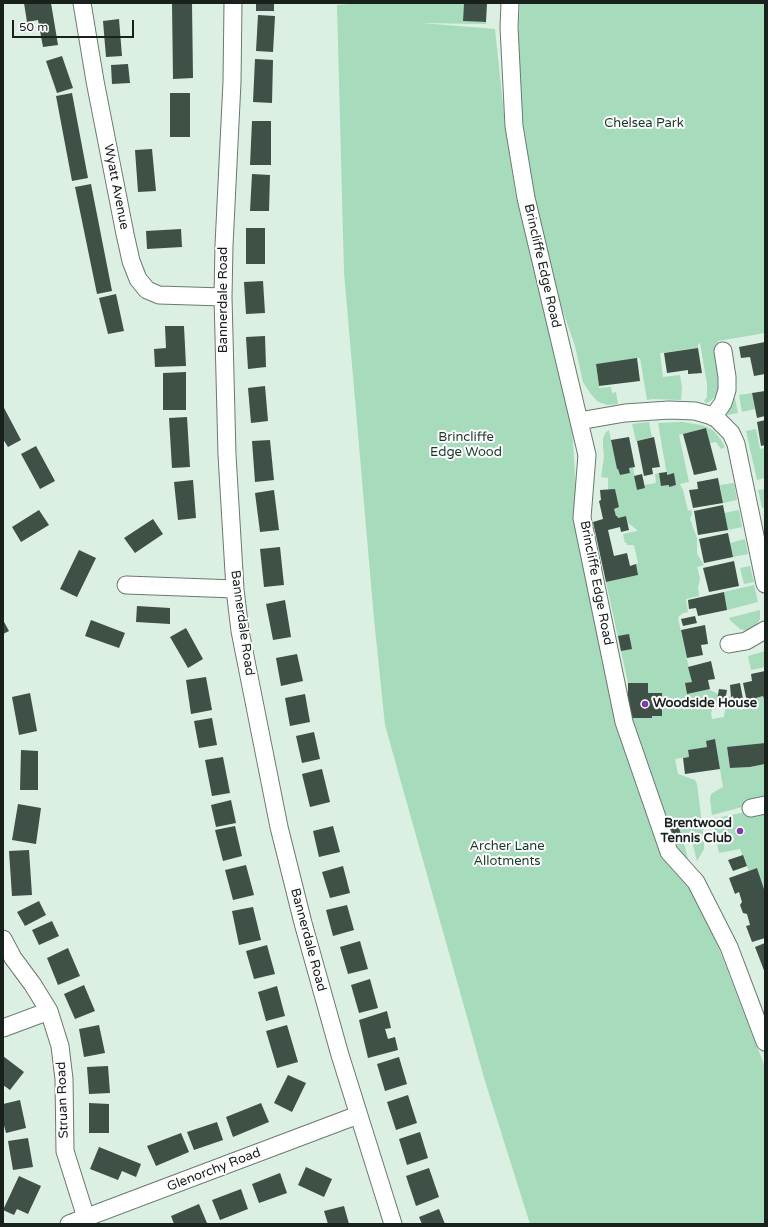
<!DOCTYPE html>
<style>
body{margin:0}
#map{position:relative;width:768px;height:1227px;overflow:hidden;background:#dbefe2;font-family:"Varela Round",sans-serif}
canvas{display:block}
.frame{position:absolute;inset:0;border:4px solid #19211c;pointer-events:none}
.scale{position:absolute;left:12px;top:20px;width:122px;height:18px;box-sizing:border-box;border:2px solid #19211c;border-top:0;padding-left:5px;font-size:12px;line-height:14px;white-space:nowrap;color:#19211c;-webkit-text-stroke:3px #fff;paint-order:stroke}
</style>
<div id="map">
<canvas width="768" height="1227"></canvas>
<div class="frame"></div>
<div class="scale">50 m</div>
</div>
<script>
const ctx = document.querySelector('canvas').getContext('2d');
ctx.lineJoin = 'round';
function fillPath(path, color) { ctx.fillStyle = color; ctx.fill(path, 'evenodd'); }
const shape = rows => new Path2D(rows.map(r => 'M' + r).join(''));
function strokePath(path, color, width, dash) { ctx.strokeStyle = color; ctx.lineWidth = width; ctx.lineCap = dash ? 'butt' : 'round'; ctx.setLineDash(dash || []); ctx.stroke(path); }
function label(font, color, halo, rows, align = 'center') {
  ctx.font = font + ' "Varela Round",sans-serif'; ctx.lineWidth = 4; ctx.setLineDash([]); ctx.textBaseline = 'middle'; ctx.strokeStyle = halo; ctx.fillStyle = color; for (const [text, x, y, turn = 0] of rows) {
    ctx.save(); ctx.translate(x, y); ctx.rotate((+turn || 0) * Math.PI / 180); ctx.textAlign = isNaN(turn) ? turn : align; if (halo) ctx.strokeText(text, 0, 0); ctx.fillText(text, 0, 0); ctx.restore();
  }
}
fillPath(shape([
 [361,3,464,3,463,21,486,22,486,24,421,23,495,29,506,133,516,196,572,426,578,522,618,724,663,858,695,893,705,913,765,1067,765,1224,530,1224,485,1081,385,725,374,619,344,272,337,5],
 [520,3,765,3,765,333,718,341,723,379,720,388,715,397,709,402,706,403,704,401,707,397,707,384,700,343,698,344,698,348,660,353,663,377,680,375,682,388,681,400,653,399,647,400,640,358,596,364,599,388,611,387,612,393,616,392,618,404,608,405,601,403,597,401,590,393,583,382,575,346,557,294,533,190,522,128,518,36],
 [752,393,755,409,742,412,739,395],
 [734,394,738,413,727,415,728,409],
 [649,422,652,437,636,441,632,424],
 [682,422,701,425,707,427,714,431,721,440,725,447,721,449,716,442,710,443,706,428,679,435,689,482,680,484,683,490,688,511,691,510,692,514,690,519,697,538,697,554,704,565,697,567,700,578,698,588,699,596,686,599,688,612,683,613,679,616,678,618,692,682,685,684,687,694,708,689,718,694,717,700,711,713,712,719,724,717,727,697,733,696,734,700,746,698,747,702,757,700,756,698,763,696,765,703,765,743,727,748,730,768,750,767,765,764,765,801,712,815,710,799,711,794,716,791,723,787,715,740,706,741,707,747,688,750,689,757,675,759,678,774,695,780,697,784,704,840,704,849,697,861,691,837,683,840,689,863,673,844,683,839,677,822,666,826,628,718,651,718,662,693,648,693,648,683,628,683,606,582,638,575,636,564,638,563,634,545,627,545,627,543,625,543,623,534,637,531,636,529,628,523,626,516,618,518,617,516,616,516,614,509,619,507,615,490,608,490,608,478,601,477,604,456,603,446,603,438,606,432,609,430,617,469,618,469,620,475,630,473,629,468,633,467,637,490,645,488,644,485,656,483,655,474,659,473,662,486,669,485,670,486,676,485,674,474,667,475,658,423],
 [756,429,760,449,765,448,765,478,757,480,746,431],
 [734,483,737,500,723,503,720,485],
 [765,489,765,507,762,508,758,490],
 [739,510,742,527,728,530,724,513],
 [745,539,748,554,733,557,730,543],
 [750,566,754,582,744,584,740,568],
 [754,585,758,602,727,610,724,592],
 [760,610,760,619,756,625,751,630,747,631,740,629,730,620,729,618],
 [765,651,765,667,751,670,748,656],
 [765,808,765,892,757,868,749,871,740,849,719,853,712,819]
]), '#a6dbbb');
fillPath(shape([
 [24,3,51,3,58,45,43,47,38,20,27,22],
 [172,3,192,3,193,78,173,79],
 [256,3,274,3,274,11,256,11],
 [464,3,487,3,486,22,463,21],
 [258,15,275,16,273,52,256,51],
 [119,19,122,56,106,57,103,21],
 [62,56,73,88,57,93,46,61],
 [255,59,273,60,272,103,253,102],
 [128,64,130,83,112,84,111,65],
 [72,93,88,178,72,181,56,96],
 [170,93,190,93,190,137,170,137],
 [252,121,271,121,271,165,250,165],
 [152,149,156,191,138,192,135,150],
 [252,174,270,175,269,211,250,211],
 [91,184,112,291,97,294,75,187],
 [246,228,265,228,265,264,246,264],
 [181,229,182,247,147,249,146,231],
 [263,281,265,313,246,314,244,282],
 [116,294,124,331,108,334,99,298],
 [165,326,184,326,186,366,155,367,154,349,166,348],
 [265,336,266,367,248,369,246,337],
 [765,342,765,374,754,376,750,357,741,358,739,347],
 [698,348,702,373,688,374,688,370,667,373,664,353],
 [637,358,640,381,599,386,596,364],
 [186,372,186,410,163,410,163,373],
 [265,386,268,421,251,423,248,388],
 [765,391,765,416,757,418,752,393],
 [3,406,21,440,8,447,3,439],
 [187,417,190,467,172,468,169,418],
 [765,420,765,445,761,446,757,422],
 [706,428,717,470,694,475,683,434],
 [629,437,635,467,629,468,630,473,620,475,618,469,617,469,611,440],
 [654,437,660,467,652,468,653,474,644,476,637,441],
 [270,440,274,480,255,482,252,441],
 [36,446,55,481,40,489,21,454],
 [667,472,667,475,674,473,676,485,669,487,669,485,661,486,659,473],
 [642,474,645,488,637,490,634,476],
 [718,478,723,503,693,508,689,490,698,489,697,482],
 [193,480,196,518,178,520,174,482],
 [615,489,619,507,614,509,616,516,617,516,618,518,626,516,629,530,621,532,620,527,608,530,614,556,627,553,630,566,636,564,638,575,606,582,593,522,603,519,599,501,601,500,600,490],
 [274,490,279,530,260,532,255,493],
 [723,505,728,530,698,535,694,511],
 [39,510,49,525,21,542,12,527],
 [153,519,163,534,135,553,124,538],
 [728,533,733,557,704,563,699,539],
 [280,547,284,585,264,587,260,549],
 [79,550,96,558,77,597,60,589],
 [734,561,739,586,709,592,703,568],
 [724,592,727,610,698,616,696,608,689,609,688,600],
 [285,600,291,637,273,640,266,604],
 [137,606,170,608,170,624,136,622],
 [695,616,697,623,683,626,681,619],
 [3,620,9,631,3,634],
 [91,620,125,633,119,648,85,636],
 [705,625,708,644,701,645,703,655,687,658,681,630],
 [186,628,203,659,188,668,170,637],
 [629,634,632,649,621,651,618,636],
 [297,654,303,681,281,686,276,658],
 [711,661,715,679,708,680,710,689,687,694,685,683,692,682,688,667],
 [765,671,765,702,763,696,756,698,757,700,747,702,743,683,752,681,751,674],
 [206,677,212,710,191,714,186,680],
 [628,683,648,683,648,693,662,693,662,716,652,716,652,718,628,718],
 [740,683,743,699,734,700,733,696,731,697,730,685],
 [719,689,727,690,725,701,717,700],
 [30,693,37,731,19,735,12,697],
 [305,694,310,722,290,726,285,698],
 [212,718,217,745,199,748,194,721],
 [314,732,320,759,302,763,296,736],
 [715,739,720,769,685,774,683,758,689,757,688,750,707,747,706,741],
 [765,743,765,764,750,767,730,768,727,747],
 [21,750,38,751,38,790,20,790],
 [223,757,230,793,212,796,205,760],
 [322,769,330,802,310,807,302,774],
 [231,800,236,823,216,827,211,805],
 [18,804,41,808,36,844,12,840],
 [677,822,683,840,673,844,666,826],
 [235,826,242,856,223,861,215,830],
 [333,826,340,852,319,857,313,831],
 [29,850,32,895,12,896,9,851],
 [743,855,747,866,733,871,728,860],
 [246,865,254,895,233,900,225,870],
 [343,866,350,893,330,898,322,872],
 [757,868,765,892,765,938,752,942,746,926,750,925,747,914,743,913,740,905,742,902,739,892,735,894,729,878],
 [39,901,46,915,25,926,17,912],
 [347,905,354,930,333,936,326,910],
 [253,907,261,940,239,945,232,911],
 [52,921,59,936,39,945,32,930],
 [360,941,368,969,348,974,340,947],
 [765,943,765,973,755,947],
 [267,945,275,974,254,979,246,951],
 [68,948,80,976,58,985,47,958],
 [370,979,378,1008,359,1013,351,985],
 [84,985,95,1011,75,1019,64,994],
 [277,986,285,1016,266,1021,258,992],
 [387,1011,391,1028,385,1029,388,1039,395,1037,398,1050,368,1058,359,1020],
 [99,1025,105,1053,84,1057,79,1029],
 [287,1025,298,1062,277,1068,266,1031],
 [3,1056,24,1072,10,1090,3,1085],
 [399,1057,407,1084,385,1091,377,1064],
 [108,1066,110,1093,89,1094,87,1067],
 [288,1075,306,1083,292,1112,274,1103],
 [408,1095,417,1123,396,1130,387,1102],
 [20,1100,26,1128,6,1133,3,1122,3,1104],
 [89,1103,109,1104,109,1133,89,1133],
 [261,1103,269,1122,233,1137,226,1117],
 [217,1122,223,1140,194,1150,187,1132],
 [420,1132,428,1158,407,1165,399,1139],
 [181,1133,189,1152,156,1166,147,1146],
 [28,1138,33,1167,13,1170,8,1141],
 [99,1147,141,1164,136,1177,122,1171,118,1180,90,1169],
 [306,1167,332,1179,324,1197,298,1185],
 [429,1168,439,1197,416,1206,406,1176],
 [280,1173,287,1193,259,1203,252,1184],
 [19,1176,41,1186,28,1214,17,1209,14,1215,3,1210],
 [241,1189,248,1209,220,1220,212,1200],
 [199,1204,207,1223,203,1224,174,1224,171,1216],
 [344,1206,349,1224,328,1224,324,1211],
 [439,1209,445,1224,422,1224,419,1217]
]), '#3f5046');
const minor = shape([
 [82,3,95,81,125,234,131,261,138,279,147,290,159,295,223,297],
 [233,3,232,82,224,245,223,297,227,455,235,589,240,631,279,827,303,923,340,1055,393,1224],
 [510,3,509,27,514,126,526,198,587,455,582,518,624,722,669,852,696,882,729,947,765,1042],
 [713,417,723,403,727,390,727,377,723,351],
 [579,421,625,413,669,410,695,411,709,415,717,419,731,433,736,444,765,584],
 [126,585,235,589],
 [729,644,746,641,765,630],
 [751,808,765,805],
 [3,939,13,958,33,985,49,1011,60,1046,64,1079,65,1151,88,1224],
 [3,1028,49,1011],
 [69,1224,358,1115]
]);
strokePath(minor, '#687a6e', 19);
strokePath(minor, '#fff', 17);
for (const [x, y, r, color] of [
 [645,704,4,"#7d39ad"],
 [740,831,4,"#7d39ad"]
]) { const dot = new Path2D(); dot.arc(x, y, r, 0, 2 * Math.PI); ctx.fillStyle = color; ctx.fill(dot); strokePath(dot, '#fff', 1.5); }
label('13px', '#183a27', '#fff', [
 ["Chelsea Park",644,124],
 ["Brincliffe",466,438],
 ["Edge Wood",466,453],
 ["Archer Lane",507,847],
 ["Allotments",507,862]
]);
label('13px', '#19211c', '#fff', [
 ["Wyatt Avenue",116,187,79],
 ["Brincliffe Edge Road",542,266,77],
 ["Bannerdale Road",224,300,-90],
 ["Brincliffe Edge Road",596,583,79],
 ["Bannerdale Road",242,623,82],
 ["Bannerdale Road",308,940,75],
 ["Struan Road",63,1100,-92],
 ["Glenorchy Road",214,1170,-21]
]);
label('bold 13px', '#19211c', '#fff', [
 ["Woodside House",653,704],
 ["Brentwood",732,824,"right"],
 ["Tennis Club",732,839,"right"]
], 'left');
</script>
